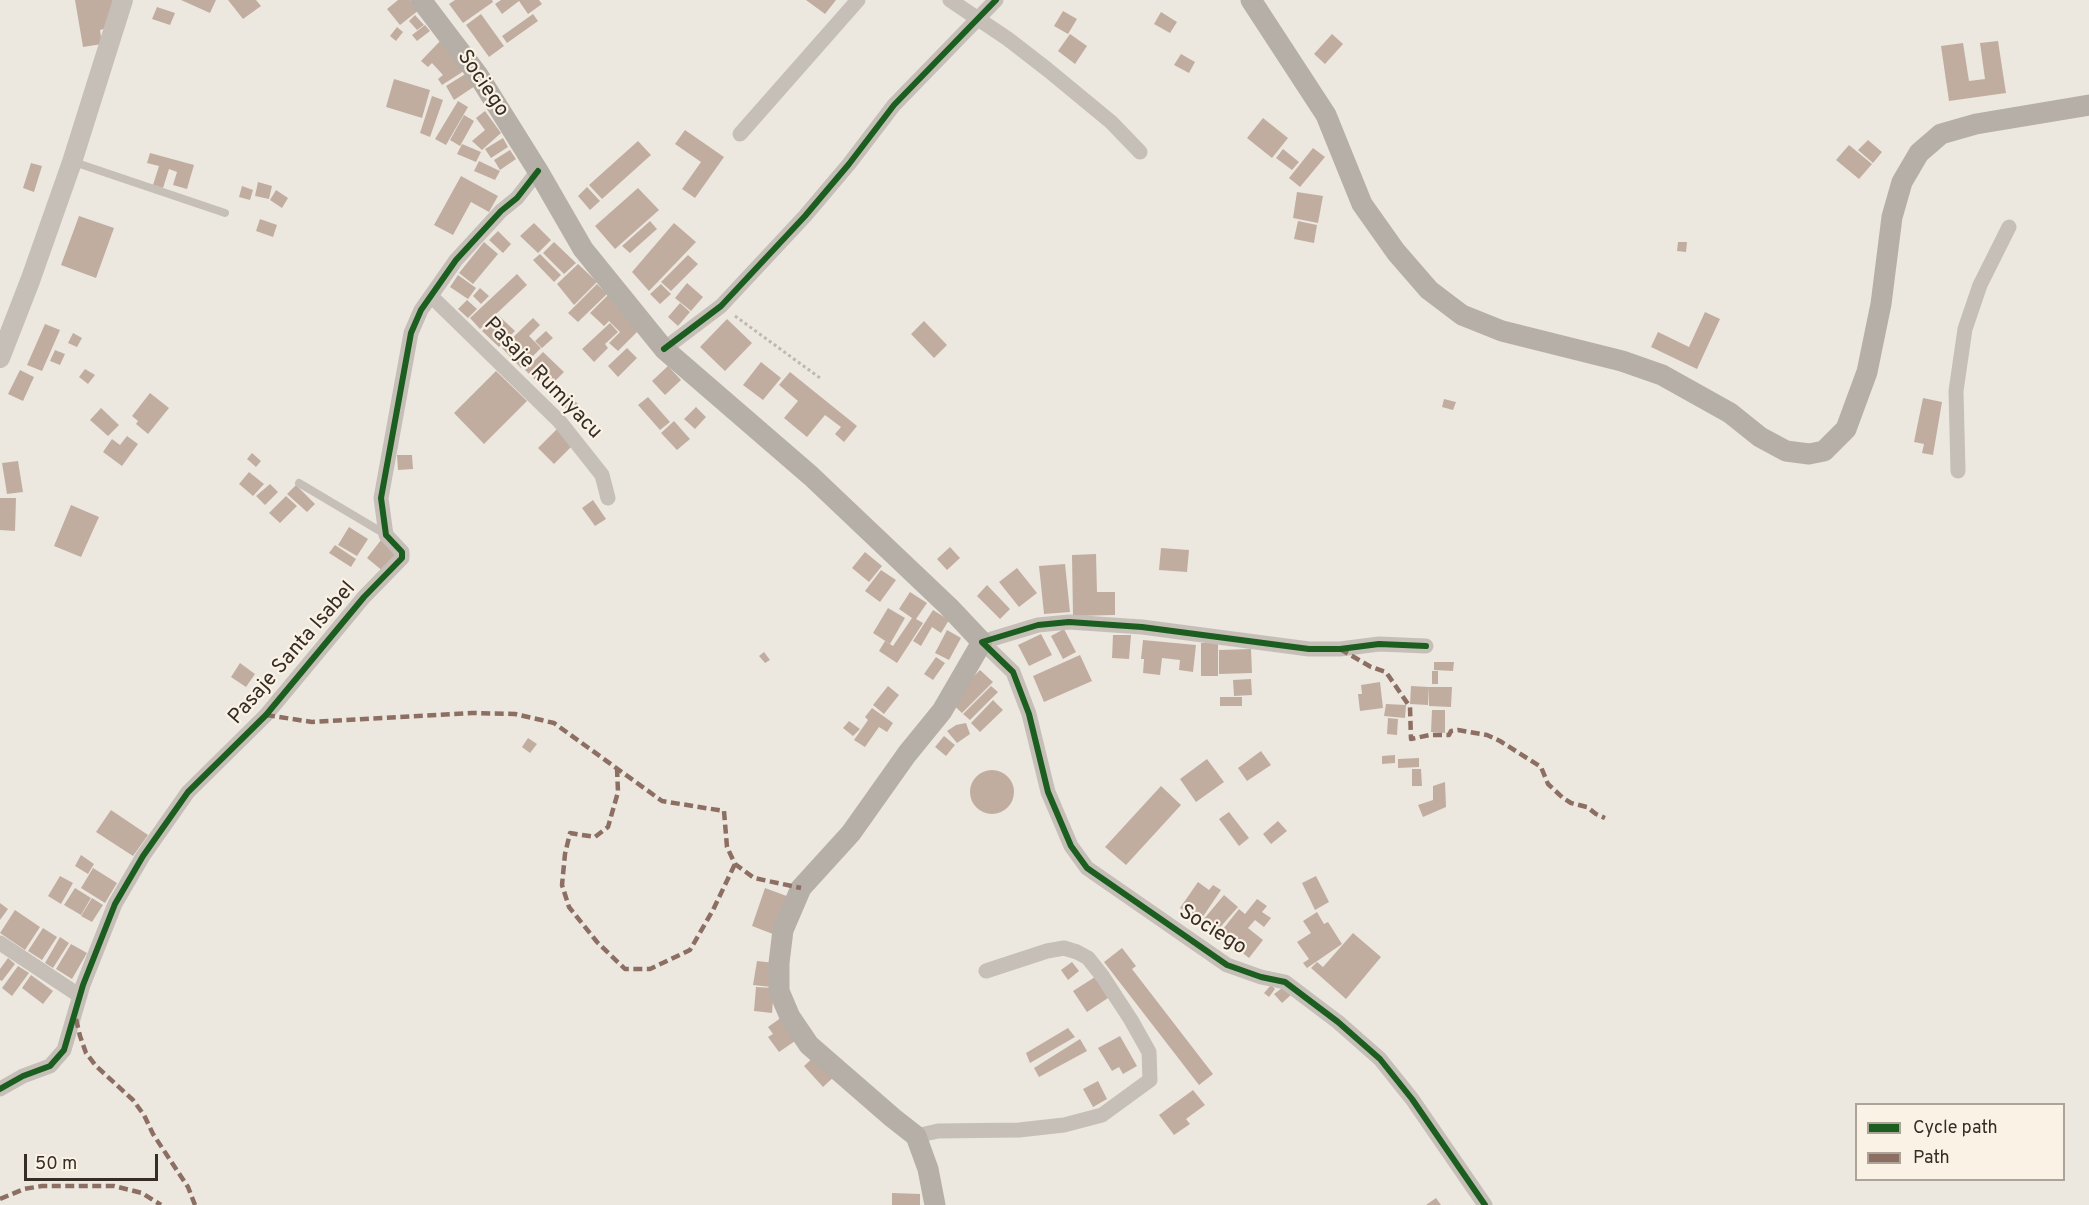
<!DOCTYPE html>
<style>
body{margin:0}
#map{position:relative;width:2089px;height:1205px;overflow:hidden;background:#ece8df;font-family:Overpass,sans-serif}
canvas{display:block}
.legend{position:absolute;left:1855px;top:1103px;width:210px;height:78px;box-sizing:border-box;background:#faf2e5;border:2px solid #aca399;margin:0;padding:8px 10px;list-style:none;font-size:18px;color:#362d26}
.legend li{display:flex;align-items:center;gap:12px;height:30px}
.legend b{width:30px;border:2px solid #aca399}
.scale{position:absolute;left:24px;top:1154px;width:134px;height:27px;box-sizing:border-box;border:3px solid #362d26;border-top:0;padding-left:8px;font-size:18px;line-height:21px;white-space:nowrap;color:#362d26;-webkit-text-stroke:4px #faf2e5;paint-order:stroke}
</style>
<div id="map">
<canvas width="2089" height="1205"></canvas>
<ul class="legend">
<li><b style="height:8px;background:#1b5e20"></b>Cycle path</li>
<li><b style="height:8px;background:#8d6e63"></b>Path</li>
</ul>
<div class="scale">50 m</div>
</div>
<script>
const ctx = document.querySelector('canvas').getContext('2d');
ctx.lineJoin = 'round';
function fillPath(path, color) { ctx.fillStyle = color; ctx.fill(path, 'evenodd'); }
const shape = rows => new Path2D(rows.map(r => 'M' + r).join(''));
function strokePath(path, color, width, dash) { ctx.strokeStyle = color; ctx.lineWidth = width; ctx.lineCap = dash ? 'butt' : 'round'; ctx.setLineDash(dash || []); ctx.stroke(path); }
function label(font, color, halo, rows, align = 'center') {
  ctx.font = font + ' Overpass,sans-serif'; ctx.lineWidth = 4.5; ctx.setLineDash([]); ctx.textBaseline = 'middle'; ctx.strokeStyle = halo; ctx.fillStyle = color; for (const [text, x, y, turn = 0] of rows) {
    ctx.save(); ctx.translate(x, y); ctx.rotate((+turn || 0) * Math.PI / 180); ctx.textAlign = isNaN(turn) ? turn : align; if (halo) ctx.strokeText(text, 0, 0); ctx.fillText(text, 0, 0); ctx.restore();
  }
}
fillPath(shape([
 [75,0,117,0,108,28,100,30,102,44,83,47],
 [181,0,216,0,210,13],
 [228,0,256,0,261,6,243,19],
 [398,0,410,0,419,10,400,25,387,9],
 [455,0,492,0,493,2,463,23,449,4],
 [501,0,539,0,542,4,528,14,519,1,502,14,495,4],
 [806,0,836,0,825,14],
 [157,7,175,13,170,25,152,19],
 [1063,11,1077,19,1068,34,1054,26],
 [1161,12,1177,22,1170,33,1154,24],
 [481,14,504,46,489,57,466,25],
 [533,14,538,21,507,43,502,36],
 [415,15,424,25,417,30,409,21],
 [425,25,430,31,417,41,412,35],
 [397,27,403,32,396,41,390,36],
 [1070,34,1087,46,1075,64,1058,51],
 [1332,34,1343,44,1325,64,1314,54],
 [442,39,467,69,442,85,438,79,443,75,432,63,428,67,421,61],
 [1998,41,2006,93,1949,101,1941,46,1963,43,1969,81,1985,79,1980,43],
 [1181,54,1195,62,1189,73,1174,65],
 [467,73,475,86,454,100,446,86],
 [394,79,430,90,422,118,386,107],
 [432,96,443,100,430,137,420,133],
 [458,101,468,107,446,145,435,139],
 [485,111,501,133,482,150,472,141,485,130,476,118],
 [464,115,474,121,460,146,450,140],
 [1263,118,1288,138,1272,158,1247,138],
 [685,130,724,157,695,198,682,189,701,162,675,144],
 [503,138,508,147,491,158,485,149],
 [1868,140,1882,152,1873,163,1858,150],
 [638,141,651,155,602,199,589,185],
 [462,144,481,152,476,162,457,154],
 [1849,145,1872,164,1859,179,1836,160],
 [1313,148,1325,157,1300,187,1289,178],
 [1283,149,1299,162,1292,170,1276,158],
 [510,150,516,159,500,170,494,160],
 [150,153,194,165,187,189,173,185,177,172,169,169,163,188,153,185,159,166,147,163],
 [479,161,500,171,495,180,474,171],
 [31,163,42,166,34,192,23,188],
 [461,176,498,196,489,212,471,202,453,235,434,225],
 [258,182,272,186,269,199,255,196],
 [242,186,253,190,250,200,239,197],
 [587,187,600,201,590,210,578,196],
 [638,188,659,210,615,249,595,226],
 [276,190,288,198,282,208,270,200],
 [1297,192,1323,196,1318,223,1293,218],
 [79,216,114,228,96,278,61,265],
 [260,219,277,225,273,237,256,231],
 [650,221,657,229,630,253,622,246],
 [1298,221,1317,225,1314,243,1294,239],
 [534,223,551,240,538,253,520,236],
 [674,223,696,242,649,291,632,272],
 [498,231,511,244,503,253,489,240],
 [484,242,498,254,473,284,459,273],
 [554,242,576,263,564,274,543,253],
 [1678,242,1687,242,1686,252,1677,251],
 [540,254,561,275,554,282,533,260],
 [688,255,698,264,671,291,661,282],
 [578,264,597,282,574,305,557,284],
 [517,274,527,285,480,329,470,318],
 [458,275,476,288,468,299,450,287],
 [687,283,703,297,691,311,675,298],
 [597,284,607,294,578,322,568,313],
 [661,284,671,294,660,304,650,294],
 [480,288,489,296,481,304,473,296],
 [608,295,641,328,618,351,609,343,620,332,609,321,604,326,590,313],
 [467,300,477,309,468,318,458,309],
 [680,303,690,312,678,326,668,317],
 [1705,312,1720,319,1697,369,1651,347,1658,332,1689,347],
 [498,315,515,331,499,347,482,331],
 [533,318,540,325,529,336,541,348,521,368,502,348],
 [727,319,752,343,725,371,700,347],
 [924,321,947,345,934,358,911,334],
 [610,323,618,332,605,344,608,348,594,362,582,349],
 [45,324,60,330,42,371,27,365],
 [546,331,553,338,542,348,535,341],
 [73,333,82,338,77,347,68,343],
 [627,348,637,358,618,377,608,366],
 [55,350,65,354,60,365,50,361],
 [543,352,564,372,546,390,525,370],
 [761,362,781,378,763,400,743,385],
 [668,366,681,380,665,395,652,381],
 [85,369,95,375,88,384,79,377],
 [20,370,34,377,23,401,8,394],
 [496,371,527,401,484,444,454,413],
 [790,372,857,426,844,442,835,434,841,427,825,415,807,437,784,418,798,401,779,385],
 [555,382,578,404,570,412,547,391],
 [150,393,169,408,148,434,136,424,138,421,132,416],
 [648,397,670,422,660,430,638,405],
 [1923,398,1942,402,1933,455,1922,453,1924,444,1914,442],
 [1444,399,1456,402,1453,410,1442,407],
 [696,407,706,417,695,429,684,419],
 [101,408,119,425,108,436,90,420],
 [674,421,690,439,677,450,661,433],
 [557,429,573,445,554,464,538,448],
 [127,436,138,444,122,466,103,452,112,439,120,445],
 [252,453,261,461,256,467,247,459],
 [397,455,412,455,413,469,398,470],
 [18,461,23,492,7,494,2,463],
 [249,472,264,484,253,496,239,484],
 [270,484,278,492,265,505,256,496],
 [296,485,315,504,307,512,287,494],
 [286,496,297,506,280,523,269,513],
 [0,498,16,498,15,531,0,530],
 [593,500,606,519,595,526,582,508],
 [71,505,99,517,81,557,54,546],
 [349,527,368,539,357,556,338,545],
 [381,540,399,554,384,572,367,558],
 [335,545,356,559,351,567,329,553],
 [950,547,960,558,947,570,937,559],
 [1161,548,1189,550,1187,572,1159,570],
 [865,552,882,566,869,582,852,568],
 [1096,554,1097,592,1115,592,1115,615,1073,616,1072,555],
 [1065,564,1070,612,1044,614,1039,566],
 [1017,568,1037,593,1019,607,999,582],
 [881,570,896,580,880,602,865,591],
 [987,585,1010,609,1000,619,977,596],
 [910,592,927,603,916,619,923,623,897,663,879,651,885,641,893,646,912,618,899,609],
 [888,608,905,618,890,644,873,633],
 [933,610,949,620,941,633,932,627,921,646,913,641],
 [1064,629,1076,652,1063,659,1051,636],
 [947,630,961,638,949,660,935,653],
 [1041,634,1052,655,1029,666,1018,645],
 [1113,635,1131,635,1129,659,1112,658],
 [1143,640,1196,645,1193,672,1179,670,1180,660,1162,658,1160,675,1143,673,1144,659,1141,659],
 [1201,643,1218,643,1218,676,1201,676],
 [1251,649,1252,673,1219,674,1219,650],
 [764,652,770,660,765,663,759,656],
 [1080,655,1092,681,1044,702,1033,676],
 [936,657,945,663,933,680,924,674],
 [1434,662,1454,662,1453,671,1434,670],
 [240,663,255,674,246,687,231,677],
 [980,670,993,682,962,713,949,701],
 [1432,671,1438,671,1438,684,1432,684],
 [1251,679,1252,695,1234,696,1233,680],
 [1380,682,1383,708,1360,711,1358,694,1362,694,1361,685],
 [888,686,899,695,884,714,873,705],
 [991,686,998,692,970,720,963,714],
 [1411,686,1429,687,1428,705,1410,704],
 [1429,687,1452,687,1451,707,1429,706],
 [1220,697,1242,697,1242,706,1220,706],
 [993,700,1003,710,980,732,971,723],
 [1386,704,1406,705,1405,718,1384,716],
 [872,708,893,723,887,732,879,727,865,747,854,740,868,720,865,717],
 [1432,710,1445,710,1445,733,1431,732],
 [1388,718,1398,719,1397,735,1387,734],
 [849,721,860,729,853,736,843,728],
 [966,723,970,734,957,743,947,731,956,725],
 [944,736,955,745,946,756,935,747],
 [528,738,537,744,530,753,522,747],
 [1261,751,1271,765,1247,781,1238,768],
 [1395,755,1395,763,1382,764,1382,756],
 [1419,758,1419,767,1398,768,1398,759],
 [1207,759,1224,782,1196,802,1180,779],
 [1412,769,1421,769,1422,786,1412,786],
 '970 792a22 22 0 1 1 44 0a22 22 0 1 1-44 0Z',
 [1445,782,1446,807,1423,817,1418,805,1433,800,1433,786],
 [1161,786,1181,805,1126,865,1105,847],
 [111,810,148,835,133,856,96,832],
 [1229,812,1249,838,1239,846,1219,819],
 [1278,821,1287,831,1271,844,1263,834],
 [81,855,94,864,88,874,75,866],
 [93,868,117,883,105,903,81,888],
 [60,876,73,883,61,904,48,896],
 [1316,876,1329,902,1315,910,1302,883],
 [1198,882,1209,890,1213,885,1221,890,1200,921,1180,908],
 [75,888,91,898,81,915,64,905],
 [765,888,792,898,778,936,752,926],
 [1224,895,1238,907,1217,931,1203,920],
 [92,898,103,905,92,922,81,916],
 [1257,899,1267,906,1262,912,1271,918,1264,927,1255,920,1248,928,1263,940,1249,958,1219,934,1239,909,1245,914],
 [0,903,8,909,0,920],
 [15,910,40,927,25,950,0,933],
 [1317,912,1324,924,1328,922,1342,944,1307,968,1303,963,1309,959,1297,942,1311,933,1303,921],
 [43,928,57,937,42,960,28,951],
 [1353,933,1381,957,1346,999,1311,968,1317,962,1323,967],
 [60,937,69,943,53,968,45,963],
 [71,944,87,953,72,979,56,969],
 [1122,948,1136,966,1132,969,1213,1074,1199,1085,1104,962],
 [8,958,15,964,2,981,0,980,0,969],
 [757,961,775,963,772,987,753,985],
 [1072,962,1079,971,1068,980,1061,970],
 [18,966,29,973,12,996,2,988],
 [31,975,53,991,43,1004,22,988],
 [1095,977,1108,998,1087,1012,1073,991],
 [1271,985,1275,989,1269,997,1264,993],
 [1285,986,1292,994,1282,1003,1274,994],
 [756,987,774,988,772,1013,754,1011],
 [782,1017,798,1039,779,1052,768,1037,773,1034,768,1027],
 [1068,1028,1075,1037,1030,1063,1026,1053],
 [1120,1036,1137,1066,1123,1074,1119,1067,1112,1071,1098,1048],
 [1080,1039,1087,1051,1039,1077,1034,1068],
 [817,1054,837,1074,823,1087,804,1066],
 [1098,1081,1107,1099,1093,1107,1083,1089],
 [1193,1090,1205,1105,1186,1119,1190,1124,1174,1135,1159,1115],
 [892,1193,920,1194,920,1205,892,1205],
 [1436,1198,1441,1205,1426,1205]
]), '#c1ada0');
strokePath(shape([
 [735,316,820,378]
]), '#beb8b0', 3, [3, 3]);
strokePath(shape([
 [74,162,225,213],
 [299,483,385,534]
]), '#c5bfb8', 8);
strokePath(shape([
 [950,0,1008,39,1048,70,1111,122,1140,152],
 [740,134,858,0],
 [432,297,560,422,602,475,608,498],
 [664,349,721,306,805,216,849,164,894,105,996,0],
 [1958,471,1956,391,1965,329,1980,285,2009,227],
 [1426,646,1379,644,1340,649,1309,649,1142,627,1069,622,1038,625,982,642,1013,672,1029,714,1048,792,1071,846,1087,868,1227,965,1261,977,1285,982,1338,1022,1380,1059,1412,1099,1485,1205],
 [0,943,80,996],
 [0,1089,23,1076,50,1066,64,1050,83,985,115,904,143,856,188,792,266,715,364,597,402,558,402,552,386,535,381,498,411,333,421,310,456,260,501,211,517,198,538,171],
 [916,1136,938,1131,1019,1130,1064,1125,1102,1115,1150,1080,1149,1052,1131,1020,1103,977,1088,958,1077,952,1064,948,1047,951,986,971]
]), '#c5bfb8', 15);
strokePath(shape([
 [0,358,30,281,72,162,123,0]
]), '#c5bfb8', 20);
strokePath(shape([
 [421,0,478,75,538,171,583,249,664,349,811,476,949,607,982,642,942,711,907,754,851,833,801,888,783,930,779,963,779,991,790,1017,809,1045,893,1118,916,1136,928,1169,935,1205],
 [1251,0,1326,115,1362,204,1396,252,1429,290,1462,315,1502,331,1622,361,1662,375,1730,413,1760,437,1786,451,1809,454,1824,451,1846,429,1867,372,1881,304,1892,217,1902,182,1919,153,1941,134,1976,124,2089,105]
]), '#b6afa8', 21);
strokePath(shape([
 [1340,649,1371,667,1386,672,1410,707,1411,739,1430,735,1449,735,1451,731,1458,730,1487,735,1500,741,1541,767,1548,784,1563,798,1571,803,1587,807,1596,814,1605,818],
 [266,715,312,722,472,713,515,714,554,723,662,801,724,811,727,847,735,864,754,878,801,888],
 [617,768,618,792,608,827,595,837,570,833,565,854,562,885,569,907,597,942,625,969,650,969,690,950,713,910,735,864],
 [76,1019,80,1036,86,1053,96,1066,133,1100,144,1115,153,1134,188,1187,195,1205],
 [0,1199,24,1189,42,1186,114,1186,142,1193,161,1205]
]), '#8d6e63', 4.5, [9, 4.5]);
strokePath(shape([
 [664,349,721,306,805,216,849,164,894,105,996,0],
 [1426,646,1379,644,1340,649,1309,649,1142,627,1069,622,1038,625,982,642,1013,672,1029,714,1048,792,1071,846,1087,868,1227,965,1261,977,1285,982,1338,1022,1380,1059,1412,1099,1485,1205],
 [0,1089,23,1076,50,1066,64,1050,83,985,115,904,143,856,188,792,266,715,364,597,402,558,402,552,386,535,381,498,411,333,421,310,456,260,501,211,517,198,538,171]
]), '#1b5e20', 6);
label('21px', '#362d26', '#faf2e5', [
 ["Sociego",482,84,56],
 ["Pasaje Rumiyacu",542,379,46],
 ["Pasaje Santa Isabel",293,654,-49],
 ["Sociego",1212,931,32]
]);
</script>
